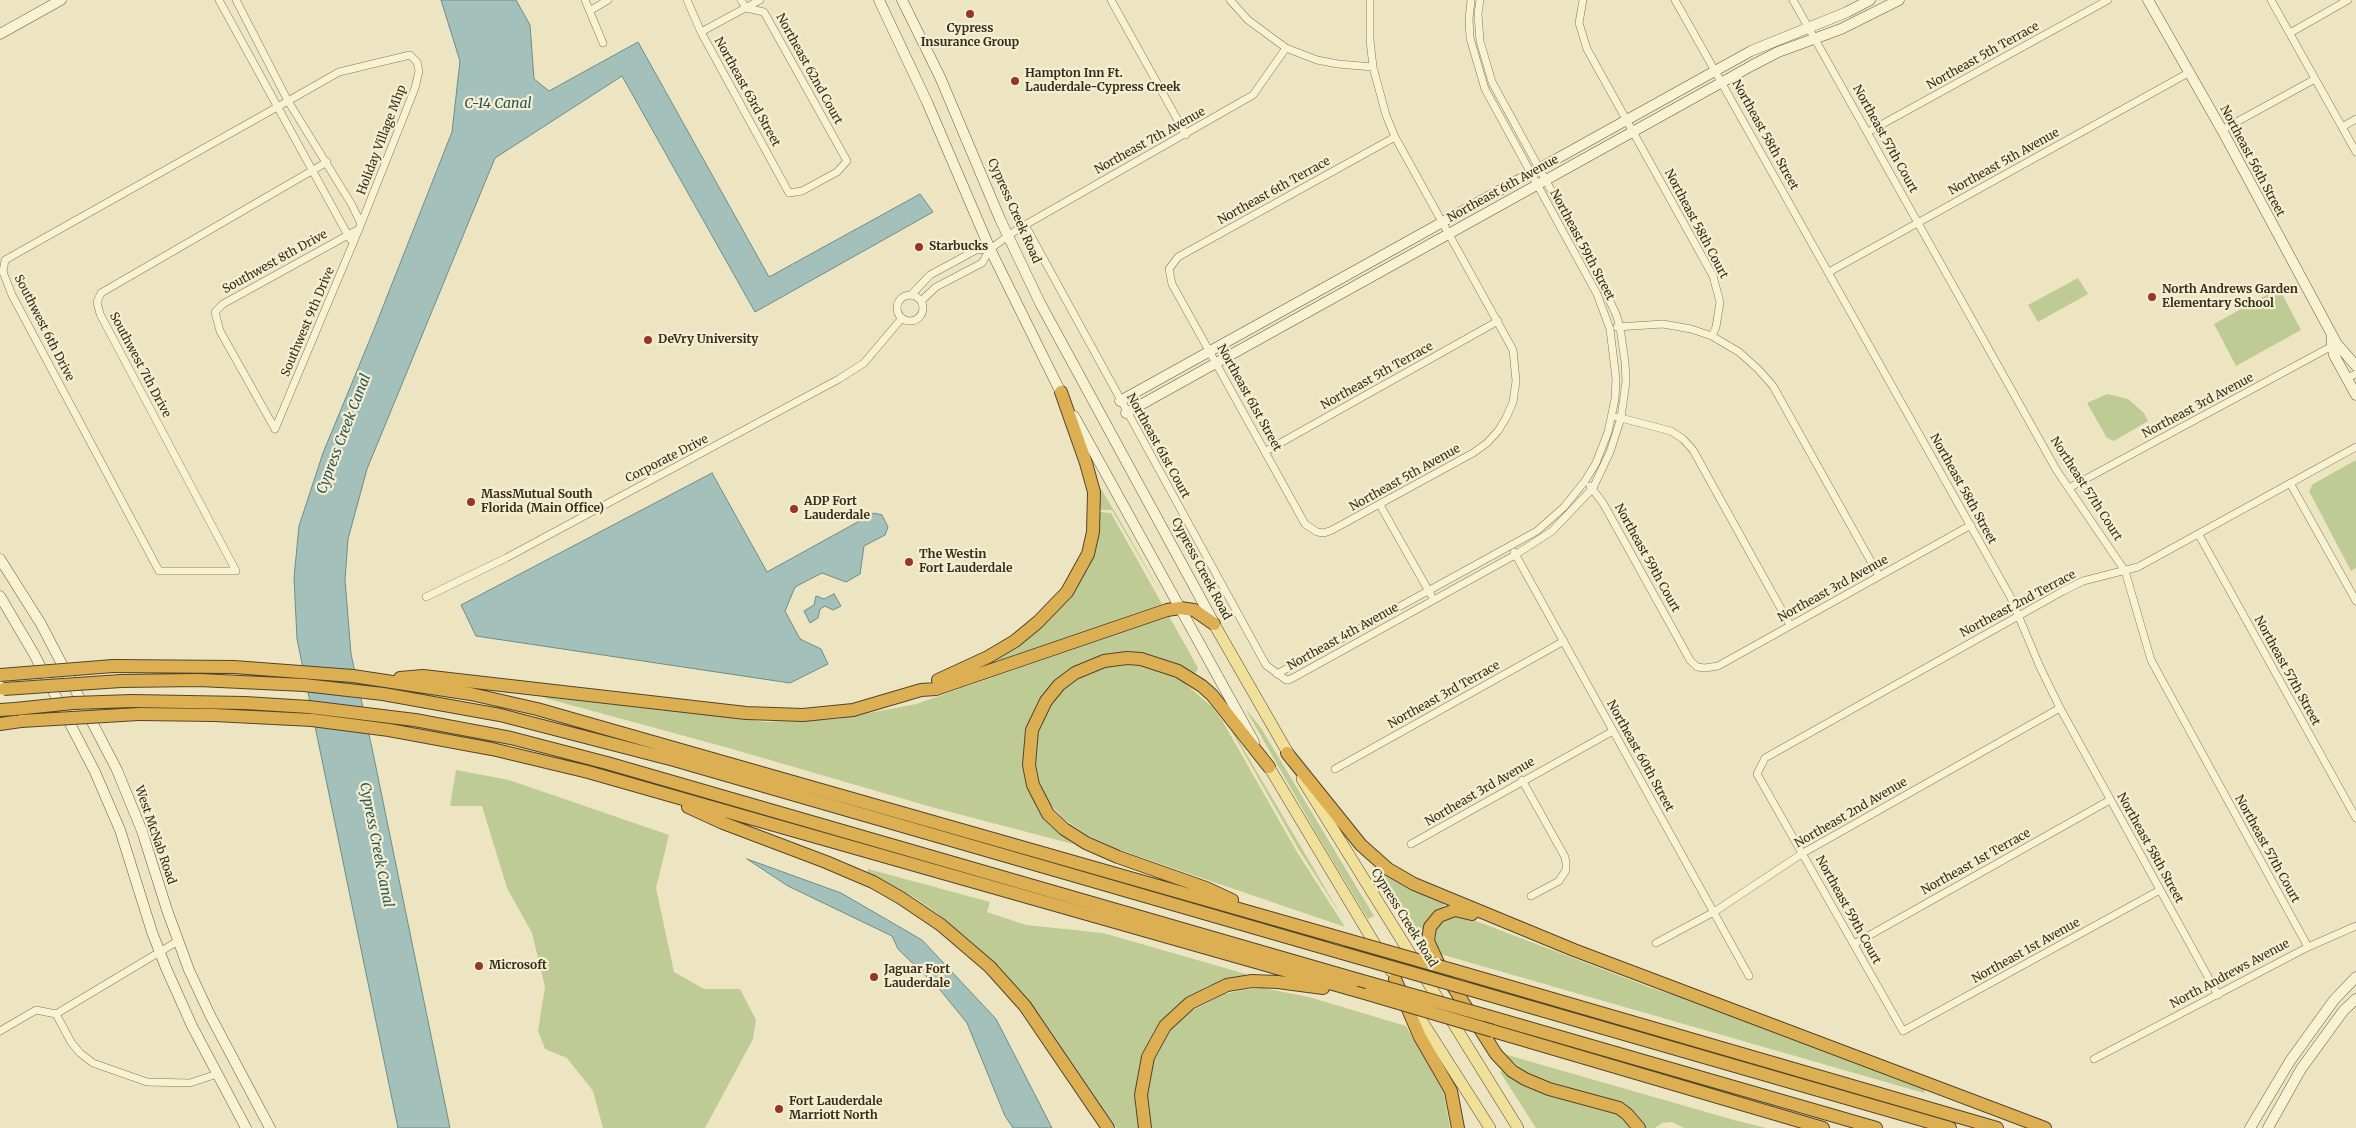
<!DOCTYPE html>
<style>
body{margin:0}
canvas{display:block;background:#ede5c1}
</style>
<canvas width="2356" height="1128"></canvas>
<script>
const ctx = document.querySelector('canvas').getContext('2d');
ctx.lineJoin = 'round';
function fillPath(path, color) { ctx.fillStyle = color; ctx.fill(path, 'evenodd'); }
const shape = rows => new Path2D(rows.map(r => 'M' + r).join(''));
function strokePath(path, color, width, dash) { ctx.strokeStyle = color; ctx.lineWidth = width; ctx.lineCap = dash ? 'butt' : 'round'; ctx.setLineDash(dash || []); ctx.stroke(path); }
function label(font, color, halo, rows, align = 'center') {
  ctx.font = font + ' Merriweather,serif'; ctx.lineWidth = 4.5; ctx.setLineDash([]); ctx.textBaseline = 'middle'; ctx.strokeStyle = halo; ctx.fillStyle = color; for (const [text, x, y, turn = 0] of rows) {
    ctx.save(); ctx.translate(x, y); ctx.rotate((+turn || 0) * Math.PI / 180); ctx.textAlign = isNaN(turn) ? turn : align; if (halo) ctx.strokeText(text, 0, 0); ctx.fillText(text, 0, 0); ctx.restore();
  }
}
fillPath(shape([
 [2078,278,2088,294,2038,322,2028,305],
 [2279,288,2301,330,2236,366,2214,324],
 [2107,394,2128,399,2144,413,2148,421,2114,441,2107,438,2087,403],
 [2356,460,2356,568,2351,571,2309,491,2313,484],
 [1101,489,1118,517,1166,602,1112,510,1100,510,1098,490],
 [1100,512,1111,513,1162,604,979,669,978,667,1022,642,1096,545],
 [1169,616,1198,668,1194,676,1147,655,1068,672,1027,734,1042,812,1055,829,1073,844,935,808,725,747,545,698,546,695,766,722,838,719,916,704],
 [1119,664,1137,664,1156,667,1189,683,1188,686,1212,707,1223,722,1297,852,1345,927,1117,849,1087,835,1064,819,1046,800,1038,783,1034,765,1038,727,1046,711,1059,693,1070,682,1101,667],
 [1191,686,1206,696,1227,721,1344,920,1299,850,1228,725,1210,701],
 [1245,708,1261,728,1374,916,1368,919,1318,836],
 [456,770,509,780,669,835,656,888,674,972,704,989,740,989,756,1020,753,1039,705,1128,603,1128,593,1091,567,1058,545,1049,538,1031,545,987,532,933,507,888,482,806,450,806],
 [1379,868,1444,902,1444,906,1432,914,1424,928,1425,950,1422,949,1416,933,1380,878],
 [868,869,990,902,987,912,1026,925,1103,933,1246,974,1244,977,1206,987,1188,998,1171,1011,1159,1027,1142,1057,1137,1081,1135,1106,1140,1128,1117,1128,1040,1015,1000,967,937,913,912,896,867,872],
 [1455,915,1463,916,1649,987,1735,1015,1926,1088,1924,1093,1440,954,1435,946,1436,930,1440,922],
 [1263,988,1309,997,1406,1026,1444,1094,1450,1128,1150,1128,1146,1094,1154,1061,1161,1043,1171,1028,1186,1014,1224,994,1244,990],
 [1504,1054,1734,1120,1766,1128,1684,1128,1672,1122,1662,1123,1655,1128,1646,1128,1632,1110,1625,1105,1531,1076],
 [1502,1071,1523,1085,1539,1092,1618,1114,1634,1128,1536,1128,1500,1072]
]), '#becb95');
const water = shape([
 [441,0,516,0,530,25,534,79,549,91,638,42,769,277,920,194,933,212,755,312,622,76,495,158,367,469,348,539,345,580,351,654,372,748,450,1128,398,1128,297,639,294,578,299,526,323,453,373,332,452,132,460,61,441,0],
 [712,473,767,572,874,513,882,515,888,527,885,535,864,546,860,574,846,582,822,573,795,587,785,611,800,639,821,649,828,664,790,683,476,636,461,605,712,473],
 [834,594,841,606,833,610,825,606,820,609,818,618,810,623,804,611,814,605,816,596,824,599,834,594],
 [747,859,841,893,922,940,996,1019,1052,1128,1013,1128,1005,1116,967,1023,941,991,898,949,892,936,788,886,747,859]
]);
fillPath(water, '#a4c0bb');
strokePath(water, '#6b8d89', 1);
const street = shape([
 [219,0,350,239],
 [236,0,288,101,5,260,3,272,12,295,159,571,236,571,100,314,97,302,101,293,327,162],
 [585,0,603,43],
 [687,0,701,32,789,193,802,191,837,172,847,161,764,12,746,8,741,0],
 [1111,0,1186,135],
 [1230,0,1248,20,1286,48,1317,60,1338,64,1373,67],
 [1370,0,1370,40,1373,67,1386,115,1395,137,1513,350,1516,381,1513,402,1506,418,1498,431,1487,443,1473,453,1332,530,1324,533,1317,532,1305,524,1172,284,1169,269,1178,257,1395,137],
 [1583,0,1579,23,1587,49,1713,276,1720,302,1716,327,1712,336,1739,352,1758,369,1773,386,1879,576],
 [1675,0,2010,596,2040,667,2060,708,2218,995],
 [1793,0,2057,471,2125,571,2151,660,2308,947],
 [2271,0,2356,152],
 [591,10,608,0],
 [701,32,760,0],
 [2290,33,2348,0],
 [2342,127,2356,119],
 [2222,130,2315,79],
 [1868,132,2108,0],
 [1025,225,1266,665,1286,680,1291,679,1515,555,1552,531,1593,488,1610,452,1621,418,1626,381,1625,362,1620,327,1616,314,1599,278,1492,82,1480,41,1478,14,1480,0],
 [1829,272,2190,72],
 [911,295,930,275,976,250,990,249],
 '897 308a13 13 0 1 1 26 0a13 13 0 1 1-26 0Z',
 [921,301,936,287,982,263,990,249,1018,229,1253,95,1286,48],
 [1617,327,1663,324,1691,329,1712,336],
 [2347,378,2356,374],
 [1617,417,1671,431,1683,439,1693,450,1790,625],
 [275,429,359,229,415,88,419,71,417,62,410,55,339,72,288,101,352,205,361,224],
 [275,429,220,331,215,312,223,304,359,229],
 [1266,451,1498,321],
 [2290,483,2356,601],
 [1590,486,1603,503,1690,660,1697,667,1705,668,1718,666,1971,525],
 [2069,488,2334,345],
 [1380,505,1431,595],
 [2199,535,2356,818],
 [1514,552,1749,976],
 [426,597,506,558,839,379,864,363,902,318],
 [1277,674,1537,531,1564,507,1585,481,1596,463,1608,432,1615,399,1616,379,1610,329,1597,294,1485,89,1470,38,1469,19,1471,0],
 [1335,769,1564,641],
 [1522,780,1565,857,1566,863,1566,870,1559,881,1531,896],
 [1411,844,1613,731],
 [2160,890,1903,1031,1757,774,1765,758,2063,591,2083,581,2138,567,2356,447],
 [1656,943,1714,912,1803,853,2060,708],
 [1854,944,2110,800],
 [56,1014,71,1042,80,1053,93,1063,147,1082,190,1083,217,1074],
 [0,1031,36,1010,56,1014,178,941],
 [2094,1059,2308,947,2356,926]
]);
const secondary = shape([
 [879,0,927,102,990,249,1064,399],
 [902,0,940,77,1000,219,1040,303,1214,623],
 [2148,0,2222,130,2337,344,2356,366],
 [0,34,61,0],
 [2332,336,2332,346,2334,355,2356,395],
 [1120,401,1751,51,1847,12,1870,0],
 [1126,413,1753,65,1778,52,1841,29,1899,0],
 [1074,416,1254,742],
 [0,559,41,624,117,770,142,831,167,910,189,970,210,1015,270,1128],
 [0,596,34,654,95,772,120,830,152,932,166,968,192,1026,246,1128],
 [2250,1128,2290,1061,2334,1000,2356,977],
 [2268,1128,2301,1069,2344,1010,2356,999]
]);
const primary = shape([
 [1214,624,1292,760],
 [1269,767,1391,971],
 [1302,779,1518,1128],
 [1411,1004,1490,1128]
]);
const highway = shape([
 [113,666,234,667,353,676,471,694,537,709,1330,935],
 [400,678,423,676,746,713,803,715,853,710,921,690,936,689,1167,610,1180,608,1194,610,1214,624],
 [938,680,988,657,1015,641,1038,622,1067,592,1088,554,1093,532,1094,492,1086,463,1061,392],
 [121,681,199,680,304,685,383,694,500,715,674,760,1342,953],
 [132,701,245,703,309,707,415,720,511,738,607,763,1359,980],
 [0,710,15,709],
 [139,714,214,715,312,720,389,730,492,749,588,772,1368,994],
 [0,724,21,721],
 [1287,753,1361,845,1388,869,1414,884,1574,950,2045,1128],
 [688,807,723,823,826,862,873,882,901,898,941,925,990,967,1025,1006,1108,1128],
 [1232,900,1206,888,1118,857,1086,843,1064,829,1048,814,1033,785,1029,765,1032,730,1046,701,1059,685,1075,673,1104,661,1127,658,1141,659,1178,671,1202,686,1212,695,1269,767],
 [1472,914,1455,910,1439,916,1430,927,1428,941,1438,963,1496,1054,1512,1071,1525,1079,1549,1089,1619,1108,1627,1114,1639,1128],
 [1456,971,1997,1128],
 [1395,979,1420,1037,1451,1091,1458,1128],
 [1468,989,1950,1128],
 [1484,1015,1876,1128],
 [1493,1031,1823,1128],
 [1145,1128,1141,1095,1148,1057,1165,1026,1190,1003,1227,985,1252,981,1278,982,1323,988]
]);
strokePath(street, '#867759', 8);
strokePath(secondary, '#68583c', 11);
strokePath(primary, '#54442d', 12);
strokePath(highway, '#54442d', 14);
strokePath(street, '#f8f2d4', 7);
strokePath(secondary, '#f8f2d4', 10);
strokePath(primary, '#f0e099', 11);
strokePath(highway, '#dcb052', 12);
const highwayBridge = shape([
 [0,675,113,666],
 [4,689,121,681],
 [15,709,73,703,132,701],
 [21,721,139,714],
 [1330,935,1456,971],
 [1342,953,1468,989],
 [1359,980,1484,1015],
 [1368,994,1493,1031]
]);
strokePath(highwayBridge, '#54442d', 14, []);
strokePath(highwayBridge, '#dcb052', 12);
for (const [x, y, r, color] of [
 [970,14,5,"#94362a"],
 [1015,81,5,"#94362a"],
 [919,247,5,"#94362a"],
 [2152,297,5,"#94362a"],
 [648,340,5,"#94362a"],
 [471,502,5,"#94362a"],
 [794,509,5,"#94362a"],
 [909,562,5,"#94362a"],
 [479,966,5,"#94362a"],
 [874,977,5,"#94362a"],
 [779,1109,5,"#94362a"]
]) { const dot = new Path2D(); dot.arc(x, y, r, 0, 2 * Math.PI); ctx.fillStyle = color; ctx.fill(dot); strokePath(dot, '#f5efd1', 2); }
label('bold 12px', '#362c1d', '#f5efd1', [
 ["Cypress",970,29,"center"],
 ["Insurance Group",970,43,"center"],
 ["Hampton Inn Ft.",1025,74],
 ["Lauderdale-Cypress Creek",1025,88],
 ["Starbucks",929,247],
 ["North Andrews Garden",2162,290],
 ["Elementary School",2162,304],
 ["DeVry University",658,340],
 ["MassMutual South",481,495],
 ["Florida (Main Office)",481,509],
 ["ADP Fort",804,502],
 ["Lauderdale",804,516],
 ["The Westin",919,555],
 ["Fort Lauderdale",919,569],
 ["Microsoft",489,966],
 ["Jaguar Fort",884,970],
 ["Lauderdale",884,984],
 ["Fort Lauderdale",789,1102],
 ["Marriott North",789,1116]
], 'left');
label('12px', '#362c1d', '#f5efd1', [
 ["Northeast 5th Terrace",1983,56,-29],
 ["Northeast 62nd Court",809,69,61],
 ["Northeast 63rd Street",747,92,61],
 ["Northeast 58th Street",1765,135,61],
 ["Northeast 57th Court",1885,139,61],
 ["Holiday Village Mhp",382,140,-69],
 ["Northeast 7th Avenue",1150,141,-29],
 ["Northeast 56th Street",2252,161,62],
 ["Northeast 5th Avenue",2004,162,-29],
 ["Northeast 6th Avenue",1503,189,-29],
 ["Northeast 6th Terrace",1274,191,-29],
 ["Cypress Creek Road",1014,211,66],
 ["Northeast 58th Court",1696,224,62],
 ["Northeast 59th Street",1582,245,62],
 ["Southwest 8th Drive",275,262,-29],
 ["Southwest 9th Drive",308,322,-67],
 ["Southwest 6th Drive",44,328,63],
 ["Southwest 7th Drive",140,365,62],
 ["Northeast 5th Terrace",1377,376,-29],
 ["Northeast 61st Street",1249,398,61],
 ["Northeast 3rd Avenue",2198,406,-28],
 ["Northeast 61st Court",1158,446,61],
 ["Corporate Drive",667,459,-27],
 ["Northeast 5th Avenue",1405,478,-29],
 ["Northeast 58th Street",1963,489,61],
 ["Northeast 57th Court",2086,489,57],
 ["Northeast 59th Court",1647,558,61],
 ["Cypress Creek Road",1201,569,62],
 ["Northeast 3rd Avenue",1833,589,-29],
 ["Northeast 2nd Terrace",2018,604,-28],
 ["Northeast 4th Avenue",1343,637,-29],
 ["Northeast 57th Street",2287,671,61],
 ["Northeast 3rd Terrace",1444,695,-29],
 ["Northeast 60th Street",1640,756,61],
 ["Northeast 3rd Avenue",1480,792,-30],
 ["Northeast 2nd Avenue",1851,813,-30],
 ["West McNab Road",155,835,71],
 ["Northeast 58th Street",2150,848,61],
 ["Northeast 57th Court",2267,849,61],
 ["Northeast 1st Terrace",1976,862,-29],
 ["Northeast 59th Court",1848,910,61],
 ["Cypress Creek Road",1404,918,58],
 ["Northeast 1st Avenue",2026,951,-29],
 ["North Andrews Avenue",2230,974,-28]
]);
label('italic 14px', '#2c5356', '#f5efd1', [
 ["C-14 Canal",498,104],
 ["Cypress Creek Canal",344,434,-69],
 ["Cypress Creek Canal",376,845,79]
]);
</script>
